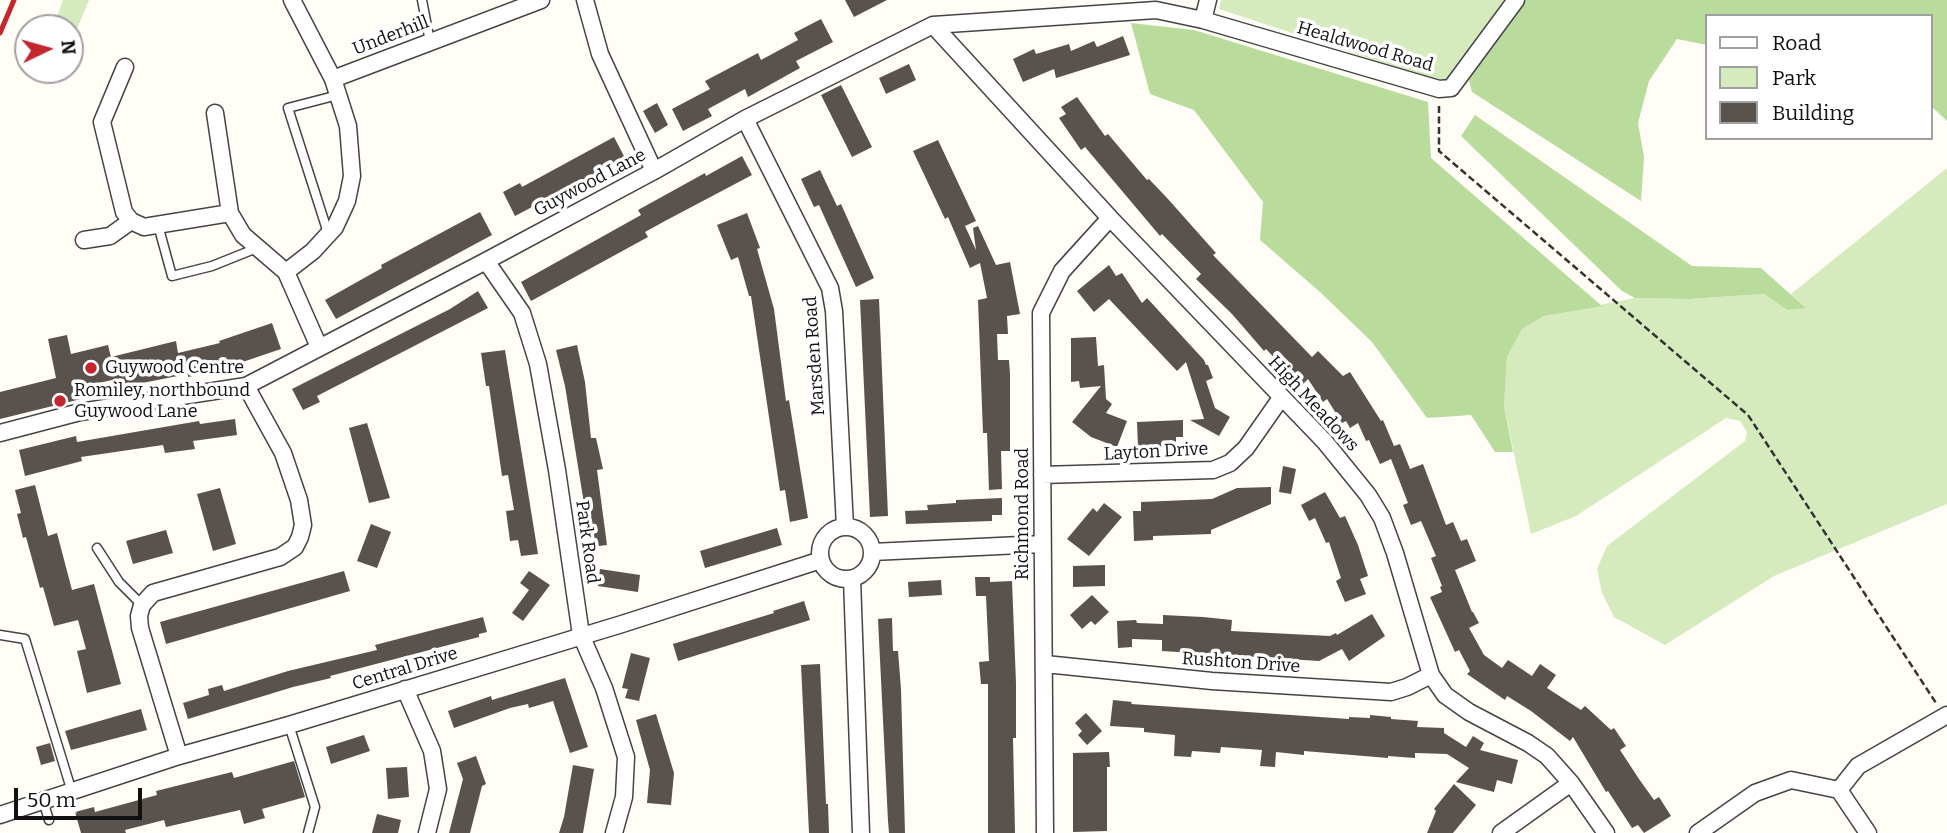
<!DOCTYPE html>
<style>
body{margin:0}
#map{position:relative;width:1947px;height:833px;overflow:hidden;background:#fffdf5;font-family:Bitter,serif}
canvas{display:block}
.legend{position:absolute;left:1705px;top:14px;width:228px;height:126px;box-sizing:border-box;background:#fff;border:2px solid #a0a0a0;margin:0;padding:9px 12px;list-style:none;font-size:21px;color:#111}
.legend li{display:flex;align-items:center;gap:14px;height:35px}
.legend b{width:35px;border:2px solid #a0a0a0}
.north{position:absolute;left:14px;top:14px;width:70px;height:70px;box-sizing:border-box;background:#fff;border:2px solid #a0a0a0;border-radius:50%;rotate:85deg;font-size:19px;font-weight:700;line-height:28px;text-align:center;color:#111}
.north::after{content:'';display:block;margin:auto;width:24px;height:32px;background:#c4262e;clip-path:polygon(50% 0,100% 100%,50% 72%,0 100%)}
.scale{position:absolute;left:14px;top:788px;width:128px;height:32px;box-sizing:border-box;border:4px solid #111;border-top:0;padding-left:9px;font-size:21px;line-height:24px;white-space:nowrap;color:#111;-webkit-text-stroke:5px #fff;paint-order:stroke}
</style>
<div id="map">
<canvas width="1947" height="833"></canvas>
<ul class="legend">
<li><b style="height:9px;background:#fff"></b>Road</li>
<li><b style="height:19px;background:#d5ebbd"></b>Park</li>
<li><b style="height:19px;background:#5a524d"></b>Building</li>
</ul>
<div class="north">N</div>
<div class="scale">50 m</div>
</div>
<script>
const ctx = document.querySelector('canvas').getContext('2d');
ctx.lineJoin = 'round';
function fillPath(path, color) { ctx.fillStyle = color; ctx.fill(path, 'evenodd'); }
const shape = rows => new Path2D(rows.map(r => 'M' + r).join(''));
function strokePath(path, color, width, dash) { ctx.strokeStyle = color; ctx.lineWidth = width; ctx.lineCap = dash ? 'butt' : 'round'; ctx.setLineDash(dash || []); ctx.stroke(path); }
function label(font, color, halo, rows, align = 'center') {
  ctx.font = font + ' Bitter,serif'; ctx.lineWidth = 7; ctx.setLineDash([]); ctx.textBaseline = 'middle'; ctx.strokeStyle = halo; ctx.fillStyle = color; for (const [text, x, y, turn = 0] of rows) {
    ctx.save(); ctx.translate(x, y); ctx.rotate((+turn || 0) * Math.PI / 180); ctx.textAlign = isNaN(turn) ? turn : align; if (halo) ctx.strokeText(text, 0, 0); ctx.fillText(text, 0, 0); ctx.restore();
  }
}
fillPath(shape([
 [63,0,89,0,70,46,70,28,53,28],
 [1221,0,1506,0,1449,79,1432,79,1219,9],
 [1947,168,1947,504,1774,576,1665,645,1614,617,1602,593,1597,569,1607,546,1745,441,1747,432,1740,421,1726,418,1576,516,1531,534,1504,406,1507,357,1522,329,1544,316,1635,298,1689,299,1764,294,1787,310,1805,307,1791,294]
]), '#d5ebbd');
fillPath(shape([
 [1524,0,1947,0,1947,121,1931,106,1931,16,1707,16,1707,45,1677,39,1649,81,1638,123,1644,157,1641,201,1472,92,1468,76],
 [1131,23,1194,30,1428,102,1431,158,1602,306,1544,316,1522,329,1507,357,1504,406,1513,452,1495,452,1471,415,1427,418,1372,342,1320,292,1260,240,1263,202,1194,110,1150,94],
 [1475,115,1692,266,1761,268,1806,308,1787,310,1764,294,1689,299,1635,298,1622,291,1461,136]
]), '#b9dc9c');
fillPath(shape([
 [845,0,887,0,854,17],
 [821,19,833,42,796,61,800,68,748,97,745,89,708,109,712,116,683,131,672,109,710,89,705,81,758,53,761,60,798,40,794,33],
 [1123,36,1130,55,1056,78,1054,69,1023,82,1013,59,1034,49,1036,54,1069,44,1071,51,1094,41,1097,47],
 [909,64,916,80,886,94,879,78],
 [841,85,872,147,852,157,821,95],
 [1077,97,1105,136,1108,134,1147,180,1149,179,1168,199,1216,253,1213,255,1312,357,1318,351,1343,376,1350,372,1381,421,1383,420,1394,446,1400,444,1410,469,1423,464,1446,525,1453,522,1461,541,1467,539,1476,561,1455,570,1472,612,1473,612,1479,623,1469,628,1484,655,1502,668,1508,660,1532,676,1540,664,1556,675,1547,688,1581,710,1585,706,1611,730,1614,728,1626,746,1620,750,1639,779,1654,800,1659,797,1671,816,1644,833,1638,825,1632,828,1608,791,1606,792,1573,737,1570,741,1531,711,1507,696,1505,700,1467,674,1470,671,1459,650,1455,652,1430,597,1442,592,1440,587,1442,586,1431,558,1436,556,1421,521,1411,525,1403,505,1408,503,1391,459,1380,464,1369,440,1366,441,1358,423,1350,428,1346,421,1342,423,1327,399,1323,402,1308,379,1301,386,1266,349,1264,351,1232,314,1196,279,1201,274,1162,234,1160,236,1085,147,1081,150,1059,118,1066,114,1061,107],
 [657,103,668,125,655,133,643,111],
 [614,137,625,158,515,216,503,192,520,183,522,187],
 [938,140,976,221,965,226,976,250,973,228,978,226,996,265,1010,262,1020,314,1007,316,1008,334,997,334,998,360,1009,360,1010,374,1010,451,1001,451,1002,489,989,490,987,433,983,433,978,300,987,298,980,263,970,268,948,217,945,219,913,151],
 [742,156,752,175,665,221,645,232,648,237,531,301,521,282,641,215,638,210,705,173,706,176],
 [820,170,837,206,841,204,874,278,856,287,819,205,814,207,801,179],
 [480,212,492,235,336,319,325,300,382,268,381,265],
 [747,213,760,248,757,249,774,309,786,401,789,400,808,518,790,522,785,490,780,491,751,296,749,296,738,257,731,260,717,225],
 [1109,265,1116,276,1122,273,1142,303,1147,298,1204,360,1206,365,1208,365,1213,378,1206,381,1215,408,1230,417,1219,436,1190,420,1204,419,1186,362,1177,371,1109,299,1094,312,1077,291],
 [478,291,488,308,317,396,320,402,303,410,292,389,450,309],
 [879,299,888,516,870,517,860,300],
 [272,323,281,349,216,371,188,377,188,374,132,385,133,388,118,391,116,384,113,385,112,380,81,387,81,399,0,419,0,392,56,378,48,339,67,335,71,354,108,345,111,357,176,341,178,353,220,343,219,341],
 [1096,337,1098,366,1104,365,1106,399,1112,404,1106,413,1127,421,1117,447,1091,437,1072,422,1101,386,1080,388,1079,381,1071,382,1071,338],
 [577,345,585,382,591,438,596,438,603,469,597,470,607,545,591,547,565,386,556,350],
 [505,350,538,554,521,556,518,540,510,541,506,511,514,510,508,475,502,476,489,386,486,386,481,353],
 [235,419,237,435,193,441,195,449,165,453,163,445,81,457,82,461,25,476,19,450,76,436,77,442,199,421,200,424],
 [1183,420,1183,437,1176,437,1176,447,1138,448,1137,422],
 [367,423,390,498,369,503,349,428],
 [1283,466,1296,469,1291,494,1279,492],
 [35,485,48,536,57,533,72,590,94,584,121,684,87,693,77,651,86,649,78,620,54,626,43,587,40,588,26,537,23,538,17,514,21,513,15,490],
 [1271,487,1271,504,1211,530,1211,534,1153,536,1153,540,1134,541,1133,511,1141,511,1141,502,1212,499,1237,488],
 [220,488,236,544,213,551,197,494],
 [1325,492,1340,518,1345,516,1358,545,1368,576,1360,579,1366,594,1345,602,1336,581,1341,578,1329,542,1326,543,1315,518,1309,521,1301,505],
 [1002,498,1002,515,992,515,992,521,906,524,905,511,928,510,927,505,956,503,956,500],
 [1104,503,1122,517,1089,556,1067,539,1093,508,1097,512],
 [371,524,391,532,377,568,357,561],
 [777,528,782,545,705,568,700,551],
 [166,530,173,553,133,564,126,541],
 [1105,565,1105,586,1073,587,1073,566],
 [600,569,640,575,638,592,598,586],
 [344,571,350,591,166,644,160,622],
 [529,571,550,585,523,621,512,613,529,590,520,583],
 [975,577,990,577,990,582,1012,581,1016,683,1016,738,1013,738,1015,833,988,833,988,684,981,684,979,662,989,661,986,596,976,596],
 [941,580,942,595,909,597,908,582],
 [1092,595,1109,612,1095,625,1091,621,1082,629,1070,615],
 [804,601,810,620,678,661,673,644,774,613,773,611],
 [1372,614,1385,636,1349,661,1342,649,1319,661,1162,651,1162,640,1132,639,1132,647,1118,648,1117,621,1136,620,1137,623,1163,624,1163,615,1203,617,1232,620,1231,631,1330,636,1336,633,1337,635],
 [483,617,487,632,479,634,479,637,330,676,331,678,293,687,188,719,183,703,209,695,208,689,222,685,224,691,288,671,377,650,375,645],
 [892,618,893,651,898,651,901,689,905,833,889,833,888,821,878,619],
 [631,653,650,658,639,701,625,698,628,689,622,688],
 [820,664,826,804,828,804,829,833,809,833,801,665],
 [565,678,588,747,570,753,553,701,529,708,528,704,510,708,454,728,448,711,491,696,492,700],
 [1113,700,1132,702,1131,704,1349,719,1349,717,1370,718,1370,715,1391,717,1391,719,1418,721,1417,727,1444,728,1444,733,1466,747,1473,736,1484,743,1480,750,1518,760,1512,784,1497,780,1494,792,1456,782,1469,768,1447,754,1415,753,1415,758,1388,756,1388,758,1304,751,1304,755,1276,752,1275,767,1260,766,1262,750,1221,747,1220,753,1192,751,1191,757,1174,756,1175,735,1144,732,1144,728,1110,726],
 [141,709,147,730,71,750,65,731],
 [1086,713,1102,731,1087,745,1078,735,1082,731,1075,723],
 [656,714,674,773,671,805,647,803,650,770,636,720],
 [364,735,370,751,331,764,326,747],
 [50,743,55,761,41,765,36,747],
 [1109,752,1110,767,1107,767,1107,831,1073,832,1073,753],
 [476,756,486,784,482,786,470,833,449,833,463,779,457,763],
 [294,761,305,797,262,809,265,818,244,824,240,810,166,827,164,820,125,830,126,833,81,833,75,812,94,807,95,812,157,795,156,791,232,772,234,778],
 [573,765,594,769,583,833,559,833,564,817],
 [407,767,409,797,388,799,386,768],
 [1454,784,1476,805,1453,833,1427,833,1436,811,1434,809],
 [377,814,401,820,398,833,372,833]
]), '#5a524d');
const service = shape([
 [422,0,430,42],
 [158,225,172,276,212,266,257,248],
 [328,233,288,108,338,95],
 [97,548,119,582,142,605],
 [0,635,25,639,72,792],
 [289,725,315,807,308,833],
 [43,801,49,820]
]);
const minor = shape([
 [585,0,600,54,654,171],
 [1203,20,1208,0],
 [933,25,1110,218,1325,442,1368,495,1382,518,1395,553,1431,675,1445,695,1469,712,1528,743,1547,756,1571,783,1606,833],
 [125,67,102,122,124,212,131,221,144,227,230,213,243,235,286,272,319,347],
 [333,79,541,0],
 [215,113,230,213],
 [745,119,830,288,834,311,845,527],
 [84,240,110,236,131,221],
 [486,261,522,313,538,364,557,470,581,635,604,688,626,757,624,797,614,833],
 [286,272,313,251,335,227,347,201,352,176,348,126,333,79,292,0],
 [0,433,80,412,246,386,486,261,654,171,745,119,933,25,1156,10,1203,20,1439,89,1451,88,1516,0],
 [1042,475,1213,470,1230,463,1246,448,1281,398],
 '820 553a26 26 0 1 1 52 0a26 26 0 1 1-52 0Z',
 [872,552,1042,544],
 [852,579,861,833],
 [1045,664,1212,681,1391,692,1407,687,1431,675],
 [405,689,432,751,438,789,427,833],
 [179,756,140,628,139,616,142,605,153,593,280,557,295,547,300,537,303,525,299,500,283,453,246,386],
 [1839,790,1858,766,1947,715],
 [0,815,179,756,289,725,622,624,821,560],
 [1045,833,1041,313,1062,271,1110,218],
 [1501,833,1571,783],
 [1698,833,1755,793,1791,780,1839,790,1868,833]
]);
strokePath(service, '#444', 11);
strokePath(minor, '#444', 19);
strokePath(shape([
 [1439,106,1439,151,1748,415,1936,703]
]), '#333', 2.5, [7, 3.5]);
strokePath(service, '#fff', 8);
strokePath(minor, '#fff', 16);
strokePath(shape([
 [0,33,14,0]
]), '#c4262e', 5);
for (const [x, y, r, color] of [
 [91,368,7,"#c4262e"],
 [60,401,7,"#c4262e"]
]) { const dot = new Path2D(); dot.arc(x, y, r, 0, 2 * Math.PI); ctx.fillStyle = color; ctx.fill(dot); strokePath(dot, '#fff', 2.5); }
label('18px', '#111', '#fff', [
 ["Underhill",391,36,-21],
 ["Healdwood Road",1365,47,16],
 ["Guywood Lane",590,183,-28],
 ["Marsden Road",815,356,-94],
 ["High Meadows",1313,404,47],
 ["Layton Drive",1156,452,-3],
 ["Richmond Road",1023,514,-90],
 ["Park Road",587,542,82],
 ["Rushton Drive",1241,663,4],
 ["Central Drive",405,669,-17]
]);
label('18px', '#111', '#fff', [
 ["Guywood Centre",105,368],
 ["Romiley, northbound",74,391],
 ["Guywood Lane",74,412]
], 'left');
</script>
